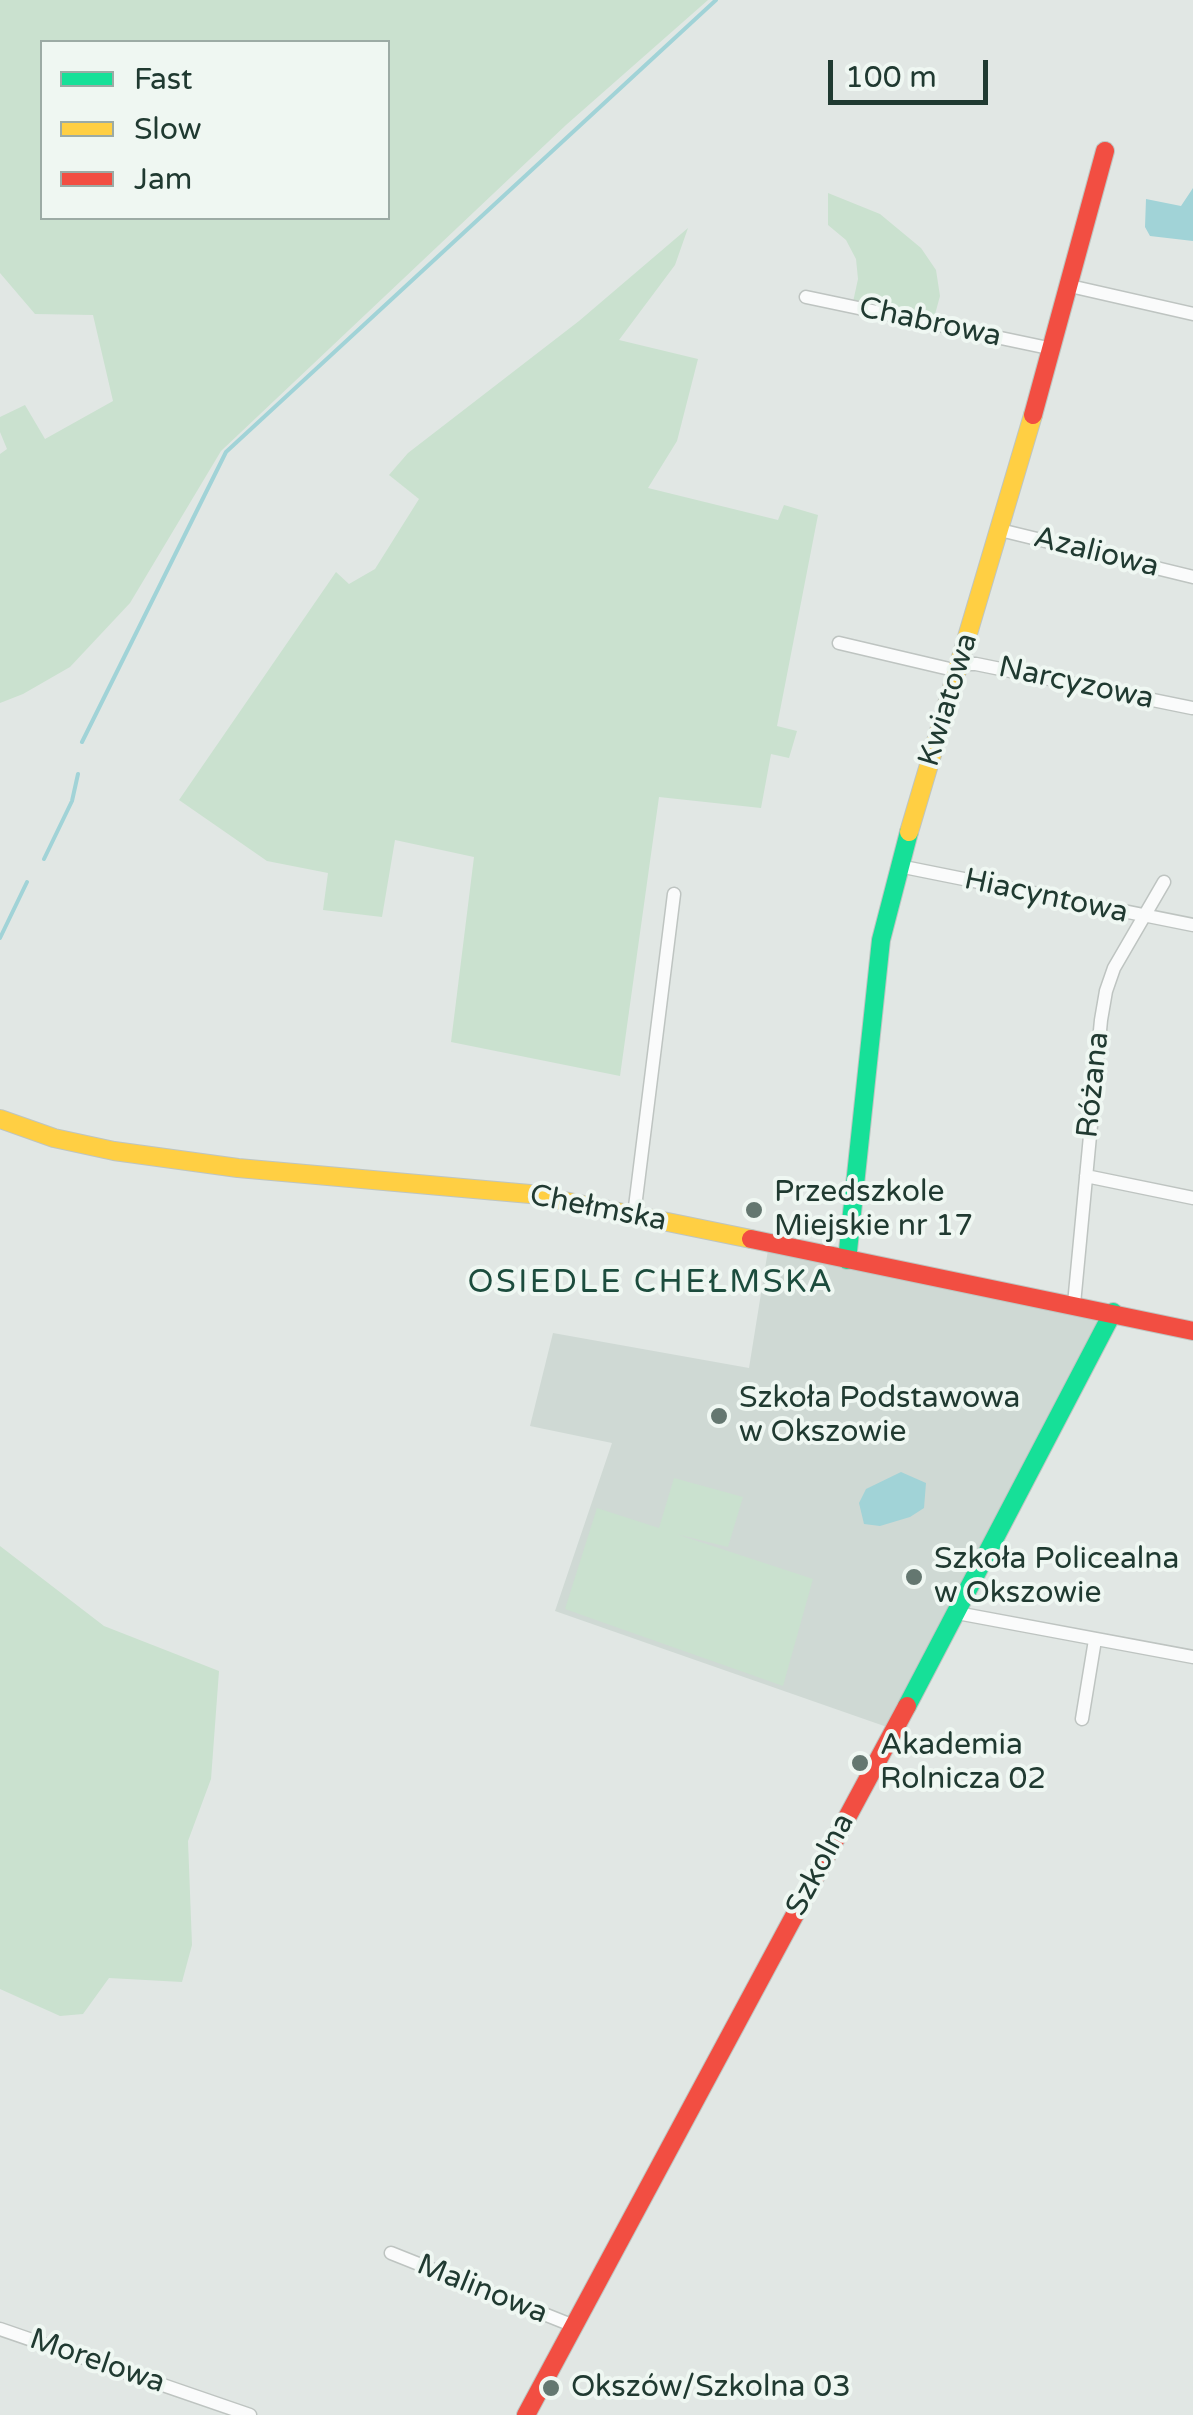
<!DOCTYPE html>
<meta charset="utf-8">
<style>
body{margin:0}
#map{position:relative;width:1193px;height:2415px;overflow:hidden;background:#e1e7e4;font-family:"Varela Round",sans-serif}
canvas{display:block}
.legend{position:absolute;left:40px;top:40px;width:350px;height:180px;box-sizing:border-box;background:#eff7f2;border:2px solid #9caba5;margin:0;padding:12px 18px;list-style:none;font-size:30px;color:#203a31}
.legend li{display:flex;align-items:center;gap:20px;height:50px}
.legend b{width:50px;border:2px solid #9caba5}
.scale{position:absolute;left:828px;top:60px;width:160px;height:45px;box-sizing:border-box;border:5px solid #203a31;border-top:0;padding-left:12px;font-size:30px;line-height:35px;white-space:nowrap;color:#203a31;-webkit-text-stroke:8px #eff7f2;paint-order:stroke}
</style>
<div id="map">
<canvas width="1193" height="2415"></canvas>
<ul class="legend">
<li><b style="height:12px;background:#16e098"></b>Fast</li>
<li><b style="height:12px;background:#ffcf43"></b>Slow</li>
<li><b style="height:12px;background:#f24e42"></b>Jam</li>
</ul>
<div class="scale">100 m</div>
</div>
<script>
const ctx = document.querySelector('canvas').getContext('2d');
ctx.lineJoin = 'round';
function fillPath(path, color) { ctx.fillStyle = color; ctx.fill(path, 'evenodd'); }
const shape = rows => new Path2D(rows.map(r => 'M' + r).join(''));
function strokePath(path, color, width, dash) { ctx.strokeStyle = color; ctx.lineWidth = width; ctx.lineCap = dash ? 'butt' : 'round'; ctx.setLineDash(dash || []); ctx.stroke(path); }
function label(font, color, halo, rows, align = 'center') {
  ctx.font = font + ' "Varela Round",sans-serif'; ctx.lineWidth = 8; ctx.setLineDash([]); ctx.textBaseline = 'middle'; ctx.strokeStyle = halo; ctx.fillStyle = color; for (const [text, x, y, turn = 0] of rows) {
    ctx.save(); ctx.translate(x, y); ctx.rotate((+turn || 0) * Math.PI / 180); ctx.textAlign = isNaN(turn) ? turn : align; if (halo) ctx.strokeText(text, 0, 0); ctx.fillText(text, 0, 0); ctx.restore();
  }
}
fillPath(shape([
 [768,1250,1103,1316,887,1727,555,1611,612,1443,530,1426,553,1333,749,1368]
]), '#cfd9d4');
fillPath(shape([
 [0,0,708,0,566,125,221,451,130,603,70,667,23,694,0,703,0,454,7,449,0,432,0,417,25,405,45,439,113,401,93,315,35,314,0,273],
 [42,42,388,42,388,218,42,218],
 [828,193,880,214,921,248,936,270,940,296,934,318,853,302,858,279,856,259,846,240,828,225],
 [688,228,675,265,619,340,698,359,677,441,648,488,778,520,784,505,818,515,777,726,797,731,789,758,771,754,761,808,659,797,620,1076,451,1042,474,857,395,840,382,917,323,910,328,873,267,861,179,800,336,572,349,584,375,569,419,499,389,475,408,453,579,321],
 [674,1478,743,1497,728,1547,676,1534,813,1579,783,1686,565,1609,597,1508,659,1528],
 [0,1546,104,1626,219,1671,211,1779,188,1841,192,1945,182,1982,109,1978,83,2014,60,2016,0,1989]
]), '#cae1cf');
fillPath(shape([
 [1193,188,1193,241,1150,236,1145,227,1146,199,1181,206],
 [901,1472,926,1483,924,1508,910,1517,880,1526,864,1524,859,1503,866,1489]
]), '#a1d3d7');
strokePath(shape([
 [82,742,226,452,716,0],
 [44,859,72,801,78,774],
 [0,938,27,882]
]), '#a1d3d7', 4);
const street = shape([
 [1070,286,1193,314],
 [806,297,1053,349],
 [1000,530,1193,577],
 [839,643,958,671],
 [960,664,976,664,1192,708],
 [899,866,1193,925],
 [1086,1176,1193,1198],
 [634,1215,674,894],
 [1074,1304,1101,1020,1106,991,1114,968,1164,882],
 [957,1613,1193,1657],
 [1082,1719,1095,1640],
 [391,2253,574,2326],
 [0,2329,250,2415]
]);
const fast = shape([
 [847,1260,881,940,909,832],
 [907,1706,1113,1312]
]);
const slow = shape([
 [909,832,1033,415],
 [0,1119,54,1138,114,1151,238,1168,530,1194,751,1239]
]);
const jam = shape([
 [1033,415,1105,151],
 [751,1239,1193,1331],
 [526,2415,907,1706]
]);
strokePath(street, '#bec4c1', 15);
strokePath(fast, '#bec5c1', 20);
strokePath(slow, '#bec5c1', 20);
strokePath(jam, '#bec5c1', 20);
strokePath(street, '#fafbfb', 12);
strokePath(fast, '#16e098', 18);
strokePath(slow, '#ffcf43', 18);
strokePath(jam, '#f24e42', 18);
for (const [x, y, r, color] of [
 [754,1210,10,"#647770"],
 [719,1416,10,"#647770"],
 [914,1577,10,"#647770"],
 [860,1763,10,"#647770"],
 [551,2388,10,"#647770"]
]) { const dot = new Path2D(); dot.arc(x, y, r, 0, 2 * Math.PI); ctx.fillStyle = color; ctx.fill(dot); strokePath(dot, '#eff7f2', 4); }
label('30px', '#203a31', '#eff7f2', [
 ["Chabrowa",930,323,12],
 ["Azaliowa",1096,553,14],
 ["Narcyzowa",1076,684,12],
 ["Kwiatowa",949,700,-73],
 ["Hiacyntowa",1046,897,12],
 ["Różana",1094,1085,-84],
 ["Chełmska",598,1209,11],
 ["Szkolna",821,1865,-62],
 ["Malinowa",482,2290,22],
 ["Morelowa",97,2362,19]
]);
label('30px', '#203a31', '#eff7f2', [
 ["Przedszkole",774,1193],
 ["Miejskie nr 17",774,1227],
 ["Szkoła Podstawowa",739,1399],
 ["w Okszowie",739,1433],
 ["Szkoła Policealna",934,1560],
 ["w Okszowie",934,1594],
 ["Akademia",880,1746],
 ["Rolnicza 02",880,1780],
 ["Okszów/Szkolna 03",571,2388]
], 'left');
ctx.letterSpacing = '2.5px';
label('32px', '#1c4c3d', '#eff7f2', [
 ["OSIEDLE CHEŁMSKA",651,1284]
]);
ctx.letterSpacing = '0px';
</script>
